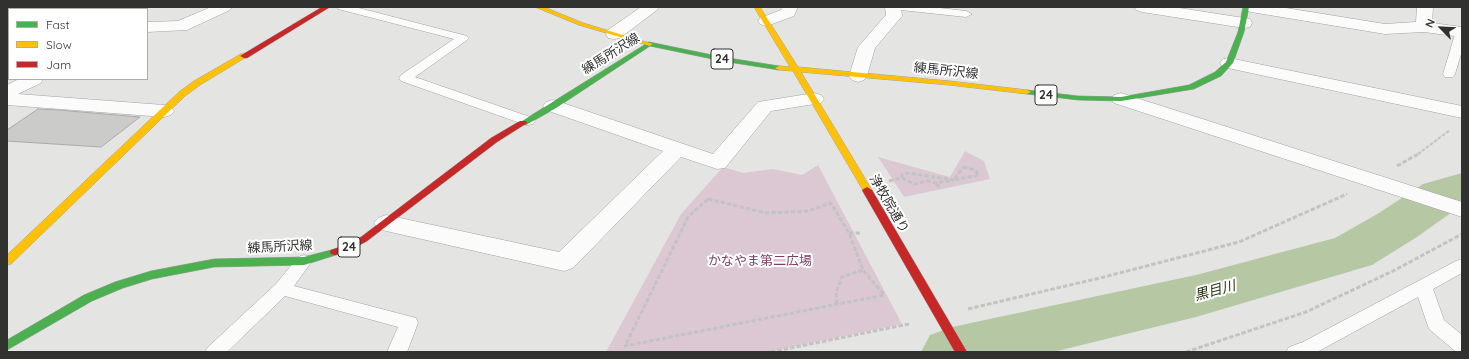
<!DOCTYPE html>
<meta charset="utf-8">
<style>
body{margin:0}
#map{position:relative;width:1469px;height:359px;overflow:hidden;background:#e4e5e3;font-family:Quicksand,sans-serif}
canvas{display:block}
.frame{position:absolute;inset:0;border:8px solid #313130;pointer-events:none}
.legend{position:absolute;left:8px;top:8px;width:140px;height:72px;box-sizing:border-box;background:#fff;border:1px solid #adadac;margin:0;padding:5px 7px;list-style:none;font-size:12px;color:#313130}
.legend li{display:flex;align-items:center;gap:8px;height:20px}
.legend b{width:20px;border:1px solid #adadac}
.north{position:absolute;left:1421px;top:8px;width:40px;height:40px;-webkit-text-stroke:3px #fff;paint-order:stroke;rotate:294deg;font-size:11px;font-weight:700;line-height:16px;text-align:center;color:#313130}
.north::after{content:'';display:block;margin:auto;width:14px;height:18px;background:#313130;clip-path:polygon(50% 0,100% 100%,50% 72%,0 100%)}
</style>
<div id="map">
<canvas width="1469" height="359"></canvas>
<div class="frame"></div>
<ul class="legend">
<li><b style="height:5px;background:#4caf50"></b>Fast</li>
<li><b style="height:5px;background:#ffc107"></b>Slow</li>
<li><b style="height:5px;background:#c62828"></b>Jam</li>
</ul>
<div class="north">N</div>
</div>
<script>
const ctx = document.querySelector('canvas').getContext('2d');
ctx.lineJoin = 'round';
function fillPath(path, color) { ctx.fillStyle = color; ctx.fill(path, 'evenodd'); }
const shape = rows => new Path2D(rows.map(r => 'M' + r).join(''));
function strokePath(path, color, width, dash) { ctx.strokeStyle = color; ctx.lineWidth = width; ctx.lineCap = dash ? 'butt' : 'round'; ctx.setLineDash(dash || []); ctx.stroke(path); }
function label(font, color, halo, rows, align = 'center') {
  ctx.font = font + ' Quicksand,"Noto Sans JP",sans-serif'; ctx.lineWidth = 4; ctx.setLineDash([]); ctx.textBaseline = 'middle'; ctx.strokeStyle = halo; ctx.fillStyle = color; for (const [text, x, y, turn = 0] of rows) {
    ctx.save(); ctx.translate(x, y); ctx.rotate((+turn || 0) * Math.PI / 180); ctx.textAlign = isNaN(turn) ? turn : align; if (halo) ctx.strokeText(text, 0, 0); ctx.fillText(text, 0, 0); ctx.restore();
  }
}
fillPath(shape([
 [965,151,984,161,990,179,904,197,878,157,950,177],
 [818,165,902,324,766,352,606,352,681,214,723,167,743,173,773,169,802,175]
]), '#dcc8d3');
fillPath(shape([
 [1462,173,1462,205,1417,237,1372,265,1196,317,1053,352,921,352,930,335,952,327,1196,275,1335,238,1379,213,1423,184,1462,173]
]), '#b6c8a3');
const building = shape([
 [38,109,58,110,140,117,101,147,7,141,7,130,38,109]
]);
fillPath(building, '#cbccca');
strokePath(building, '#aaaba9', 1);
const lane = shape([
 [337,7,355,7,467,36,469,38,467,40,415,77,533,118,535,121,533,124,528,125,523,124,401,81,399,78,401,75,454,39,338,9,337,7],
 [896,7,931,7,966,11,972,14,966,17,901,10,896,7],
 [1462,28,1462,51,1455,74,1453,77,1445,77,1443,74,1456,31,1458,29,1462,28],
 [304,255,310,257,312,261,294,286,416,318,418,323,407,352,387,352,398,327,285,296,227,352,205,352,208,347,276,284,298,257,304,255],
 [1462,259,1462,273,1433,289,1444,320,1462,335,1462,352,1455,351,1429,329,1418,297,1317,352,1286,352,1289,347,1303,342,1456,261,1462,259]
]);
const street = shape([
 [22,7,42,7,41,9,21,9,22,7],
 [211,7,232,7,230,10,187,30,147,32,147,22,178,21,211,7],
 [641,7,659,7,657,10,620,38,614,39,608,38,606,34,608,30,641,7],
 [782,7,798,7,794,16,772,24,766,26,760,24,758,21,760,18,781,10,782,7],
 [885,7,901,7,902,16,875,48,867,76,864,80,858,82,852,80,849,76,858,47,886,15,885,7],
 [1134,7,1173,7,1244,18,1250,19,1252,23,1250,27,1244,28,1142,12,1136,10,1134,7],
 [1243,7,1280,7,1385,24,1416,22,1417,7,1433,7,1432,23,1462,27,1462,37,1424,32,1385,34,1251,12,1245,10,1243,7],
 [9,13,9,23,7,24,7,14,9,13],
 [1229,58,1462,106,1462,118,1223,67,1220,63,1223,59,1229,58],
 [19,79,43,79,41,83,18,94,164,105,171,107,174,111,171,115,164,117,7,105,7,85,19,79],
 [814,93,821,95,824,99,821,103,771,111,725,168,717,169,681,157,573,268,564,271,386,231,378,228,374,223,378,218,386,215,559,252,663,151,546,110,543,106,546,102,553,100,560,102,713,154,758,102,814,93],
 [1121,93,1462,202,1462,217,1114,103,1111,99,1114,95,1121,93]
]);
const fast = shape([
 [1243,7,1249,7,1244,32,1233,63,1221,76,1194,89,1121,101,1078,100,1027,94,1023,92,1027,90,1078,96,1121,97,1189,85,1215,72,1226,62,1238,32,1243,7],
 [649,42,722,57,779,66,783,68,779,70,722,61,650,46,556,108,526,125,520,125,519,123,649,42],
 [335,249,339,250,340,252,339,254,304,265,214,267,152,279,123,288,92,301,7,350,7,340,84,295,115,282,151,271,214,259,304,257,335,249]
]);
const slow = shape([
 [535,7,544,7,583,23,653,44,649,46,647,45,579,25,535,7],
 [754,7,760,7,798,67,949,81,1027,90,1031,92,1027,94,949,85,801,72,872,190,870,192,864,192,793,71,779,70,775,68,779,66,790,67,754,7],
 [241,54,244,54,248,56,200,85,185,96,11,264,7,265,7,255,179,92,194,81,241,54]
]);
const jam = shape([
 [322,7,330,7,247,58,244,58,240,56,322,7],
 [520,121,526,121,527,123,497,142,367,241,347,252,335,255,331,254,330,252,331,250,340,247,361,237,491,138,520,121],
 [867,187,872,190,967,352,955,352,862,190,867,187]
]);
strokePath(lane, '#a1a1a0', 1);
strokePath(street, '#a1a1a0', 1);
strokePath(fast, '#a1a1a0', 1);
strokePath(slow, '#a1a1a0', 1);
strokePath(jam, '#a1a1a0', 1);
strokePath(shape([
 [1418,154,1450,130]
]), '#c3c3c3', 2, [3.5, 1.5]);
strokePath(shape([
 [1397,166,1420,153],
 [963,167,975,170,979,175,954,180,963,167],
 [902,178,914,184,928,181,936,183,954,180],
 [902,178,902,175,907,173,954,180],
 [889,181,902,178],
 [936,184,941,188],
 [708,199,766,213,808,211,831,203,849,233,863,270,884,295,625,346,688,217,708,199],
 [849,233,862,233],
 [837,304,836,292,842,277,863,270],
 [968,309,1104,277,1239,242,1347,194],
 [771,352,909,324],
 [1186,352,1306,312,1395,270,1462,234]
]), '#c3c3c3', 3, [4.5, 2]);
fillPath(lane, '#fbfbfb');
fillPath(street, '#fbfbfb');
fillPath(fast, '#4caf50');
fillPath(slow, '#ffc107');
fillPath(jam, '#c62828');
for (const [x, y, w] of [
 [722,59,22],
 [1046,95,22],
 [349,247,22]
]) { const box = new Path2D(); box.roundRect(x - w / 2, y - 10, w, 20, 3); ctx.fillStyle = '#fff'; ctx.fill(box); strokePath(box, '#313130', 1); }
label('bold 12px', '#313130', null, [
 ["24",722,59],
 ["24",1046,95],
 ["24",349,247]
]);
label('13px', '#313130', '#fff', [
 ["練馬所沢線",611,54,-32],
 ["練馬所沢線",946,71,6],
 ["浄牧院通り",889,204,60],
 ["練馬所沢線",280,247,-3]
]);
label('13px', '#7f3d68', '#fff', [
 ["かなやま第二広場",760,261]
]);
label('italic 14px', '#25340d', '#fff', [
 ["黒目川",1215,291,-15]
]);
</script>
